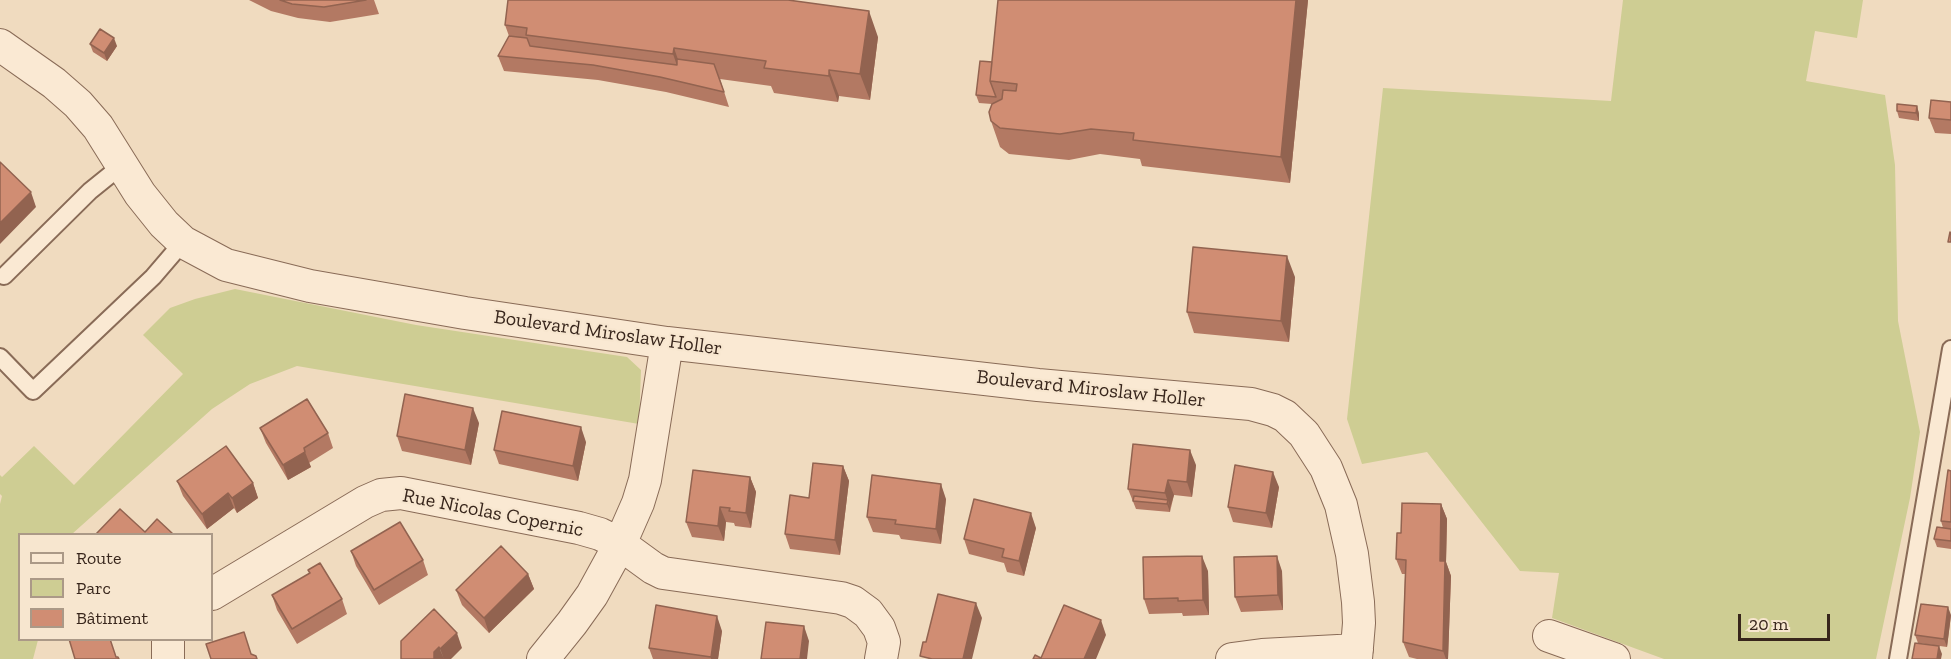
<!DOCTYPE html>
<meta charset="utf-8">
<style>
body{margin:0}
#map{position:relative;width:1951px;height:659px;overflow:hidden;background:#f0dbbf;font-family:"Zilla Slab",serif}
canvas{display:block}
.legend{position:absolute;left:18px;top:533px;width:195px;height:108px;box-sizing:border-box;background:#f7e6cf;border:2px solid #ab9987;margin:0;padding:8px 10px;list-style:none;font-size:18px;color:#38261c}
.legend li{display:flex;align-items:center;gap:12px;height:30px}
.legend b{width:30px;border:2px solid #ab9987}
.scale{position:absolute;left:1738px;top:614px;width:92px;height:27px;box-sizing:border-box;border:3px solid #38261c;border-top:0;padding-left:8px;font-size:18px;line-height:21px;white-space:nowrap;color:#38261c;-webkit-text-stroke:4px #f7e6cf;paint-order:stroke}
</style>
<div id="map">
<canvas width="1951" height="659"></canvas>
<ul class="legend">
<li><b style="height:8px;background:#fae9d3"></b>Route</li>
<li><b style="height:16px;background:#cecd93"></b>Parc</li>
<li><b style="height:16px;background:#d08d73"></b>Bâtiment</li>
</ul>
<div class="scale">20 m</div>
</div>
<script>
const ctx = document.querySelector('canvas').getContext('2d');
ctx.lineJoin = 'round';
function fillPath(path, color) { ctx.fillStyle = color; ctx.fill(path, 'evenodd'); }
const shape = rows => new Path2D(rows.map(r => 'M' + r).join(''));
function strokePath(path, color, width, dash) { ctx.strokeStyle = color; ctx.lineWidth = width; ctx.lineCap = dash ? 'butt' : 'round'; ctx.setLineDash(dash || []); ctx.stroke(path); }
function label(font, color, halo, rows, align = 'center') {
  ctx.font = font + ' "Zilla Slab",serif'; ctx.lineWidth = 4.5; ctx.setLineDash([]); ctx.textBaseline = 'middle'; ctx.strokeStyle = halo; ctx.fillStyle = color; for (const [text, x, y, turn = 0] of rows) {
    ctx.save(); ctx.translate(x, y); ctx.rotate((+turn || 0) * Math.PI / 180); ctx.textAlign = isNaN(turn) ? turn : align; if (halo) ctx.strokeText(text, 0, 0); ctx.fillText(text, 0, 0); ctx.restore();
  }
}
fillPath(shape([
 [1623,0,1863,0,1857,38,1815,31,1806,81,1885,95,1895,165,1898,321,1920,432,1910,498,1876,659,1664,659,1552,618,1559,573,1520,571,1427,452,1362,464,1347,419,1383,88,1611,101],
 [235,289,416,325,627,357,641,370,639,424,297,366,250,384,212,409,72,534,20,534,20,640,38,640,33,659,0,659,0,504,2,496,0,494,0,475,2,477,34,446,74,485,183,374,143,335,170,308,195,299]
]), '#cecd93');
const service = shape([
 [4,276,90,191,121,166],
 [0,357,33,391,153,277,183,242],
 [1898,659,1951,349]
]);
const minor = shape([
 [0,45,54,83,78,104,98,127,140,194,164,224,183,242,226,265,310,286,465,313,667,343,1038,385,1251,404,1273,410,1285,416,1304,434,1326,468,1341,505,1352,554,1358,602,1359,623,1356,659],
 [212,594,365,502,381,495,401,493,579,528,600,534,620,544,653,568,663,573,841,598,853,602,868,613,879,628,884,642,881,659],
 [1549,636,1614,659],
 [168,640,168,659],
 [543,659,572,623,592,595,620,544,638,503,645,480,667,343],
 [1232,659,1262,655,1357,650]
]);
strokePath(service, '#896b57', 20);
strokePath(minor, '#896b57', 34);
strokePath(service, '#fae9d3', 16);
strokePath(minor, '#fae9d3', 32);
fillPath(shape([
 [249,0,374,0,379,14,330,22,298,18,271,11],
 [1308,0,1290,183,1142,166,1140,159,1100,154,1069,160,1009,154,1000,147,991,121,992,104,979,103,976,95,992,62],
 [505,25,878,37,870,100,839,96,838,102,774,93,771,86,720,79,729,107,666,92,598,80,504,71,498,56,509,36],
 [90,44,117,46,107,61,93,52],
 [1951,102,1951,134,1935,133,1929,118],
 [1917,106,1919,114,1919,121,1899,118,1897,111],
 [1295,277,1289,342,1194,333,1187,312],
 [479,423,471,465,402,451,397,436],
 [260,428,328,433,333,448,309,463,311,467,288,480,266,443],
 [586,442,578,481,499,464,494,450],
 [1196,465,1192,497,1174,495,1170,512,1136,509,1128,489],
 [843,466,849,481,840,555,790,549,785,534,809,498],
 [1951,471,1951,549,1937,547,1934,539,1943,528,1941,521],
 [750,477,756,492,751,528,735,526,734,523,726,522,724,541,692,537,686,522],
 [177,481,253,483,258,498,237,513,234,508,207,529,183,496],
 [1279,487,1272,528,1233,522,1228,507],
 [946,499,941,544,901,539,899,535,873,532,867,517],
 [1441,504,1447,519,1446,562,1451,576,1448,659,1417,659,1409,657,1403,642,1405,574,1402,574,1396,559,1401,533],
 [1036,528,1024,576,1007,572,1004,563,969,554,964,539],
 [351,551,423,560,428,575,379,605,356,566],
 [1208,571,1209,615,1183,616,1182,613,1149,614,1144,599],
 [1282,571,1283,610,1241,612,1235,597],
 [528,574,534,589,489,633,462,605,456,590],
 [272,595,342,599,347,614,297,644,277,610],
 [1951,615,1947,647,1918,643,1915,635],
 [722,631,718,659,653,659,649,648]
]), '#b37963');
fillPath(shape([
 [1296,0,1308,0,1290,183,1281,157],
 [869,11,878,37,870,100,860,74],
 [114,38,117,46,107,61,104,53],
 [674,48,683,74,682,80,673,54],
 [829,70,839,96,838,102,829,76],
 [1917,106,1919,114,1919,121,1916,113],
 [31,192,36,207,0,244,0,223],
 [1287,256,1295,277,1289,342,1281,321],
 [473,408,479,423,471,465,465,450],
 [581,427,586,442,578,481,573,466],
 [1190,450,1196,465,1192,497,1187,482],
 [305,452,311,467,288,480,283,465],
 [843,466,849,481,840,555,835,540],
 [1273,472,1279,487,1272,528,1266,513],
 [750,477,756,492,751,528,746,513],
 [1168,480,1174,495,1170,508,1165,493],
 [253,483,258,498,237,513,232,498],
 [941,484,946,499,941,544,936,529],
 [228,493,234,508,207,529,202,514],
 [1168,500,1170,508,1170,512,1167,504],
 [1441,504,1447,519,1446,562,1451,576,1448,659,1446,659,1443,651,1440,561],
 [720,507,726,522,724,541,718,526],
 [1031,513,1036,528,1024,576,1019,561],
 [1202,556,1208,571,1209,615,1203,600],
 [1277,556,1282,571,1283,610,1278,595],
 [528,574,534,589,489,633,484,618],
 [976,603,982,618,972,659,963,659],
 [1948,607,1951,615,1947,647,1944,639],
 [717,616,722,631,718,659,711,659,711,657],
 [1101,620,1106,635,1096,659,1084,659],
 [804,626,809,641,807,659,800,659],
 [457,633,462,648,451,659,444,659,440,649],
 [1939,646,1942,654,1941,659,1937,659],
 [439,647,444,659,434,659,434,652]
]), '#926350');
const building = shape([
 [280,0,366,0,324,7,292,4,280,0],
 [508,0,788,0,869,11,860,74,829,70,829,76,764,68,766,61,674,48,673,54,526,35,527,28,505,25,508,0],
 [998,0,1296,0,1281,157,1133,140,1134,133,1091,129,1060,134,1000,128,991,121,989,112,992,104,1002,99,1003,90,1016,91,1017,84,990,81,998,0],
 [100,29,114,38,104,53,90,44,100,29],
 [509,36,527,38,530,46,677,65,677,59,714,64,724,92,660,77,593,65,498,56,509,36],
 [980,61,992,62,990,81,996,97,976,95,980,61],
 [1931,100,1951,102,1951,120,1929,118,1931,100],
 [1897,104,1917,106,1916,113,1897,111,1897,104],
 [0,162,31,192,0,223,0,162],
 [1950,232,1951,233,1951,242,1948,242,1950,232],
 [1193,247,1287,256,1281,321,1187,312,1193,247],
 [405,394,473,408,465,450,397,436,405,394],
 [307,399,328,433,304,448,305,452,283,465,260,428,307,399],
 [502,411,581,427,573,466,494,450,502,411],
 [1133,444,1190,450,1187,482,1168,480,1165,493,1128,489,1133,444],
 [226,446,253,483,232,498,228,493,202,514,177,481,226,446],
 [813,463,843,466,835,540,785,534,790,495,809,498,813,463],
 [1235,465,1273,472,1266,513,1228,507,1235,465],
 [693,470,750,477,746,513,729,511,730,508,720,507,718,526,686,522,693,470],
 [1948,470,1951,471,1951,522,1941,521,1948,470],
 [872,475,941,484,936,529,895,524,896,520,867,517,872,475],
 [1134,496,1168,500,1167,504,1133,501,1134,496],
 [974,499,1031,513,1019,561,1002,557,1004,549,964,539,974,499],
 [1402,503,1441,504,1440,561,1445,561,1443,651,1403,642,1406,560,1396,559,1397,533,1401,533,1402,503],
 [120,509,145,532,157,519,173,534,96,534,120,509],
 [400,522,423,560,374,590,351,551,400,522],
 [1937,527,1951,529,1951,541,1934,539,1937,527],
 [501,546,528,574,484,618,456,590,501,546],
 [1202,556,1203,600,1178,601,1178,598,1144,599,1143,557,1202,556],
 [1277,556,1278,595,1235,597,1234,557,1277,556],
 [320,563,342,599,292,629,272,595,310,573,308,570,320,563],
 [938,594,976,603,963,659,932,659,920,656,923,642,926,642,938,594],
 [1921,604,1948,607,1944,639,1915,635,1921,604],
 [656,605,717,616,711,657,649,648,656,605],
 [1064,605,1101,620,1084,659,1033,659,1035,655,1041,658,1064,605],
 [434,609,457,633,440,649,439,647,434,652,434,659,401,659,401,641,434,609],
 [766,622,804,626,800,659,761,659,766,622],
 [244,632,251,654,256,656,257,659,211,659,206,644,244,632],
 [69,639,110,639,116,657,118,657,119,659,75,659,69,639],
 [1915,643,1939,646,1937,659,1912,659,1915,643]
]);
fillPath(building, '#d08d73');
strokePath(building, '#926350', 1.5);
label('20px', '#38261c', '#f7e6cf', [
 ["Boulevard Miroslaw Holler",608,333,8],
 ["Boulevard Miroslaw Holler",1091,389,6],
 ["Rue Nicolas Copernic",493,513,11]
]);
</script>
